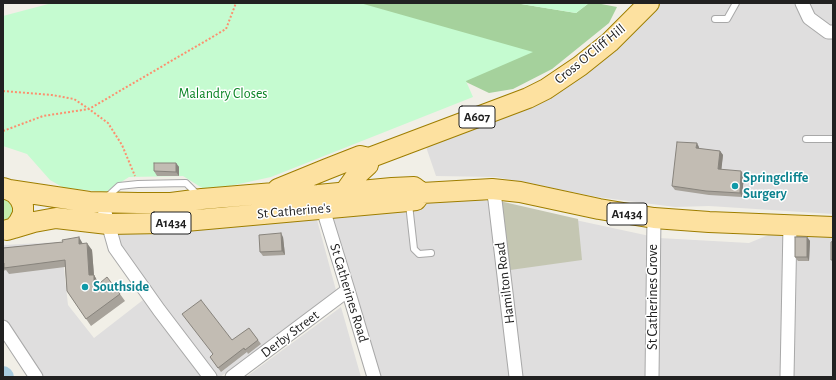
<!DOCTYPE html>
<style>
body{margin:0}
#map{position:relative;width:836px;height:380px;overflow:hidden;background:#f1efe7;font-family:"Alegreya Sans",sans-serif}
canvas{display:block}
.frame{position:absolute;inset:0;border:4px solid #212121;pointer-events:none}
</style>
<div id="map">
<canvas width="836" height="380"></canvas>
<div class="frame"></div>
</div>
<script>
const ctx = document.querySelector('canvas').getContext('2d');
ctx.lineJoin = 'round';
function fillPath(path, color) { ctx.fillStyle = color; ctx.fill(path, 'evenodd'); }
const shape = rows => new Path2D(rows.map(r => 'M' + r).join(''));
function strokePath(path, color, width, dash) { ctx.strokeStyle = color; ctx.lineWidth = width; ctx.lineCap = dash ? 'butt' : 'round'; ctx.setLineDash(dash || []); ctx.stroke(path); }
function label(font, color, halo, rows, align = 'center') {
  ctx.font = font + ' "Alegreya Sans",sans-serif'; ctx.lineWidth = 3; ctx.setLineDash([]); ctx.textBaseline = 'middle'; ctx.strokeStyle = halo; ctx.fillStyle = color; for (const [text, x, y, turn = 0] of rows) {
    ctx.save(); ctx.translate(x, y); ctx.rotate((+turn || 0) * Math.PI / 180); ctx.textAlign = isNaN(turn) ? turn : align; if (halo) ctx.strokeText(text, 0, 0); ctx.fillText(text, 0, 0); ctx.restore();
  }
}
fillPath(shape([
 [661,3,833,3,833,214,709,206,675,207,597,197,496,177,436,176,424,141,617,42],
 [436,190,659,238,749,243,790,226,833,227,833,377,377,377,332,218],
 [316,216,337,294,220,377,218,377,153,293,121,245,116,233,228,228],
 [61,242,68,305,94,338,143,300,201,377,39,377,3,321,3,245],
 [341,307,361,377,246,377]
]), '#dfdede');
fillPath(shape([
 [495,200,578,219,582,260,503,271]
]), '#c4c6b2');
fillPath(shape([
 [3,196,10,198,16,215,3,223]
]), '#c4ecad');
fillPath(shape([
 [182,3,515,3,576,13,589,3,596,3,617,7,609,23,552,69,513,89,489,93,466,82]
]), '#a5d19c');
fillPath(shape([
 [52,3,360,3,533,52,466,81,473,97,271,177,207,191,183,176,129,177,106,192,64,188,50,180,27,154,3,146,3,16],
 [515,3,589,3,576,13]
]), '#c5fbd0');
strokePath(shape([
 [3,376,4,377]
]), '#a8ccdf', 20);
const service = shape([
 [715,19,727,19,736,3],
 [806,139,833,139],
 [106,198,119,186,138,184,186,183,198,195],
 [409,204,414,249,419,254,431,253]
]);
const minor = shape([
 [802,3,809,18,828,32,833,32],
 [492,189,495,200,516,377],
 [102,202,115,248,159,310,210,377],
 [323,209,348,290,374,377],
 [3,327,36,377],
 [232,377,348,290],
 [652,377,654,218],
 [787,377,790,226]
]);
const primary = shape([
 [369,158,528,98,546,89,580,66,610,42,649,3],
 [3,188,9,190,15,193,20,199,23,206,23,214,19,222,14,228,7,230],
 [9,190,89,202,138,203,171,203,202,199,274,193,280,197,318,195,392,188,414,187,422,193],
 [274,193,278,189,327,169,360,156,369,158],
 [422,193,492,189,520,192,599,209,654,218,709,222,833,227],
 [339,200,356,176,368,165,369,158],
 [14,228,34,222,56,218,108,224,163,223,408,201,416,200,419,196]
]);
strokePath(service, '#a8a8a8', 8);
strokePath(minor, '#a8a8a8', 15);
strokePath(primary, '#9e7e00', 22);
strokePath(shape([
 [3,91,52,95,74,99,89,109,108,123,122,145,135,176],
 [3,131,43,116,89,109,226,29,236,3]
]), '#fc8f6e', 2, [2, 2]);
strokePath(service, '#fff', 6);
strokePath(minor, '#fff', 13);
strokePath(primary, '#fde1a0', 20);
fillPath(shape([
 [699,147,699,149,720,151,723,155,721,170,744,175,742,197,709,195,675,190,672,186],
 [176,163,179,167,179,176,157,176,154,171],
 [283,237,285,255,263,256,260,252],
 [807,237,810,241,809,261,798,261,795,257],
 [63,242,83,244,92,250,94,275,98,282,98,285,120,294,125,301,91,326,67,291,65,267,9,274,6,270,3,271,3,248],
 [249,328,261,344,248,354,247,352,221,372,210,357]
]), '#a7a29a');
fillPath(shape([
 [697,143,699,147,699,152,696,148],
 [720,151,723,155,721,173,718,169],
 [176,163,179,167,179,176,176,172],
 [741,171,744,175,742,197,740,193],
 [281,233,283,237,285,255,282,251],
 [79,237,83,244,79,244],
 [807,237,810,241,809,261,807,257],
 [87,243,92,250,94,276,94,275,98,282,99,295,94,288,89,275]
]), '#88847d');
const building = shape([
 [677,142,697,143,696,148,720,151,718,169,741,171,740,193,706,191,672,186,677,142],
 [154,163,176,163,176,172,154,171,154,163],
 [281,233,282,251,260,252,259,235,281,233],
 [79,237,79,244,87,243,89,275,94,275,94,288,107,277,120,294,86,319,67,291,65,260,4,268,4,263,3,263,3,248,63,242,62,240,79,237],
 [795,237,807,237,807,257,795,257,795,237],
 [833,241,833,260,831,260,831,242,833,241],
 [201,300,232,340,249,328,258,340,245,350,244,348,218,368,210,357,213,354,182,314,201,300]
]);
fillPath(building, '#c2bcb3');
strokePath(building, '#88847d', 1);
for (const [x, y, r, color] of [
 [735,186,4,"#0f9aa8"],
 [85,287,4,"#0f9aa8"]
]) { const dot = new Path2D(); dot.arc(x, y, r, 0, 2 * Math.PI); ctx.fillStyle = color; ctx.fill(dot); strokePath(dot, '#fff', 1.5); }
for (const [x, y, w] of [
 [477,117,36],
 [627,214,40],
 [171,223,40]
]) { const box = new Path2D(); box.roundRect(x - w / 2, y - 11, w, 22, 3); ctx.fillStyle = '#fff'; ctx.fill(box); strokePath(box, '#212121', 1); }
label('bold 13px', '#212121', null, [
 ["A607",477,117],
 ["A1434",627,214],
 ["A1434",171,223]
]);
label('14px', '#212121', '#fff', [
 ["Cross O'Cliff Hill",590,54,-39],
 ["St Catherine's",294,211,-5],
 ["Hamilton Road",505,283,-97],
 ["St Catherines Road",349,293,73],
 ["St Catherines Grove",653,297,-90],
 ["Derby Street",290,334,-37]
]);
label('14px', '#0a8424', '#fff', [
 ["Malandry Closes",223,94]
]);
label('bold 14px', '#0d838f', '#fff', [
 ["Springcliffe",743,178],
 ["Surgery",743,194],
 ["Southside",93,287]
], 'left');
</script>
